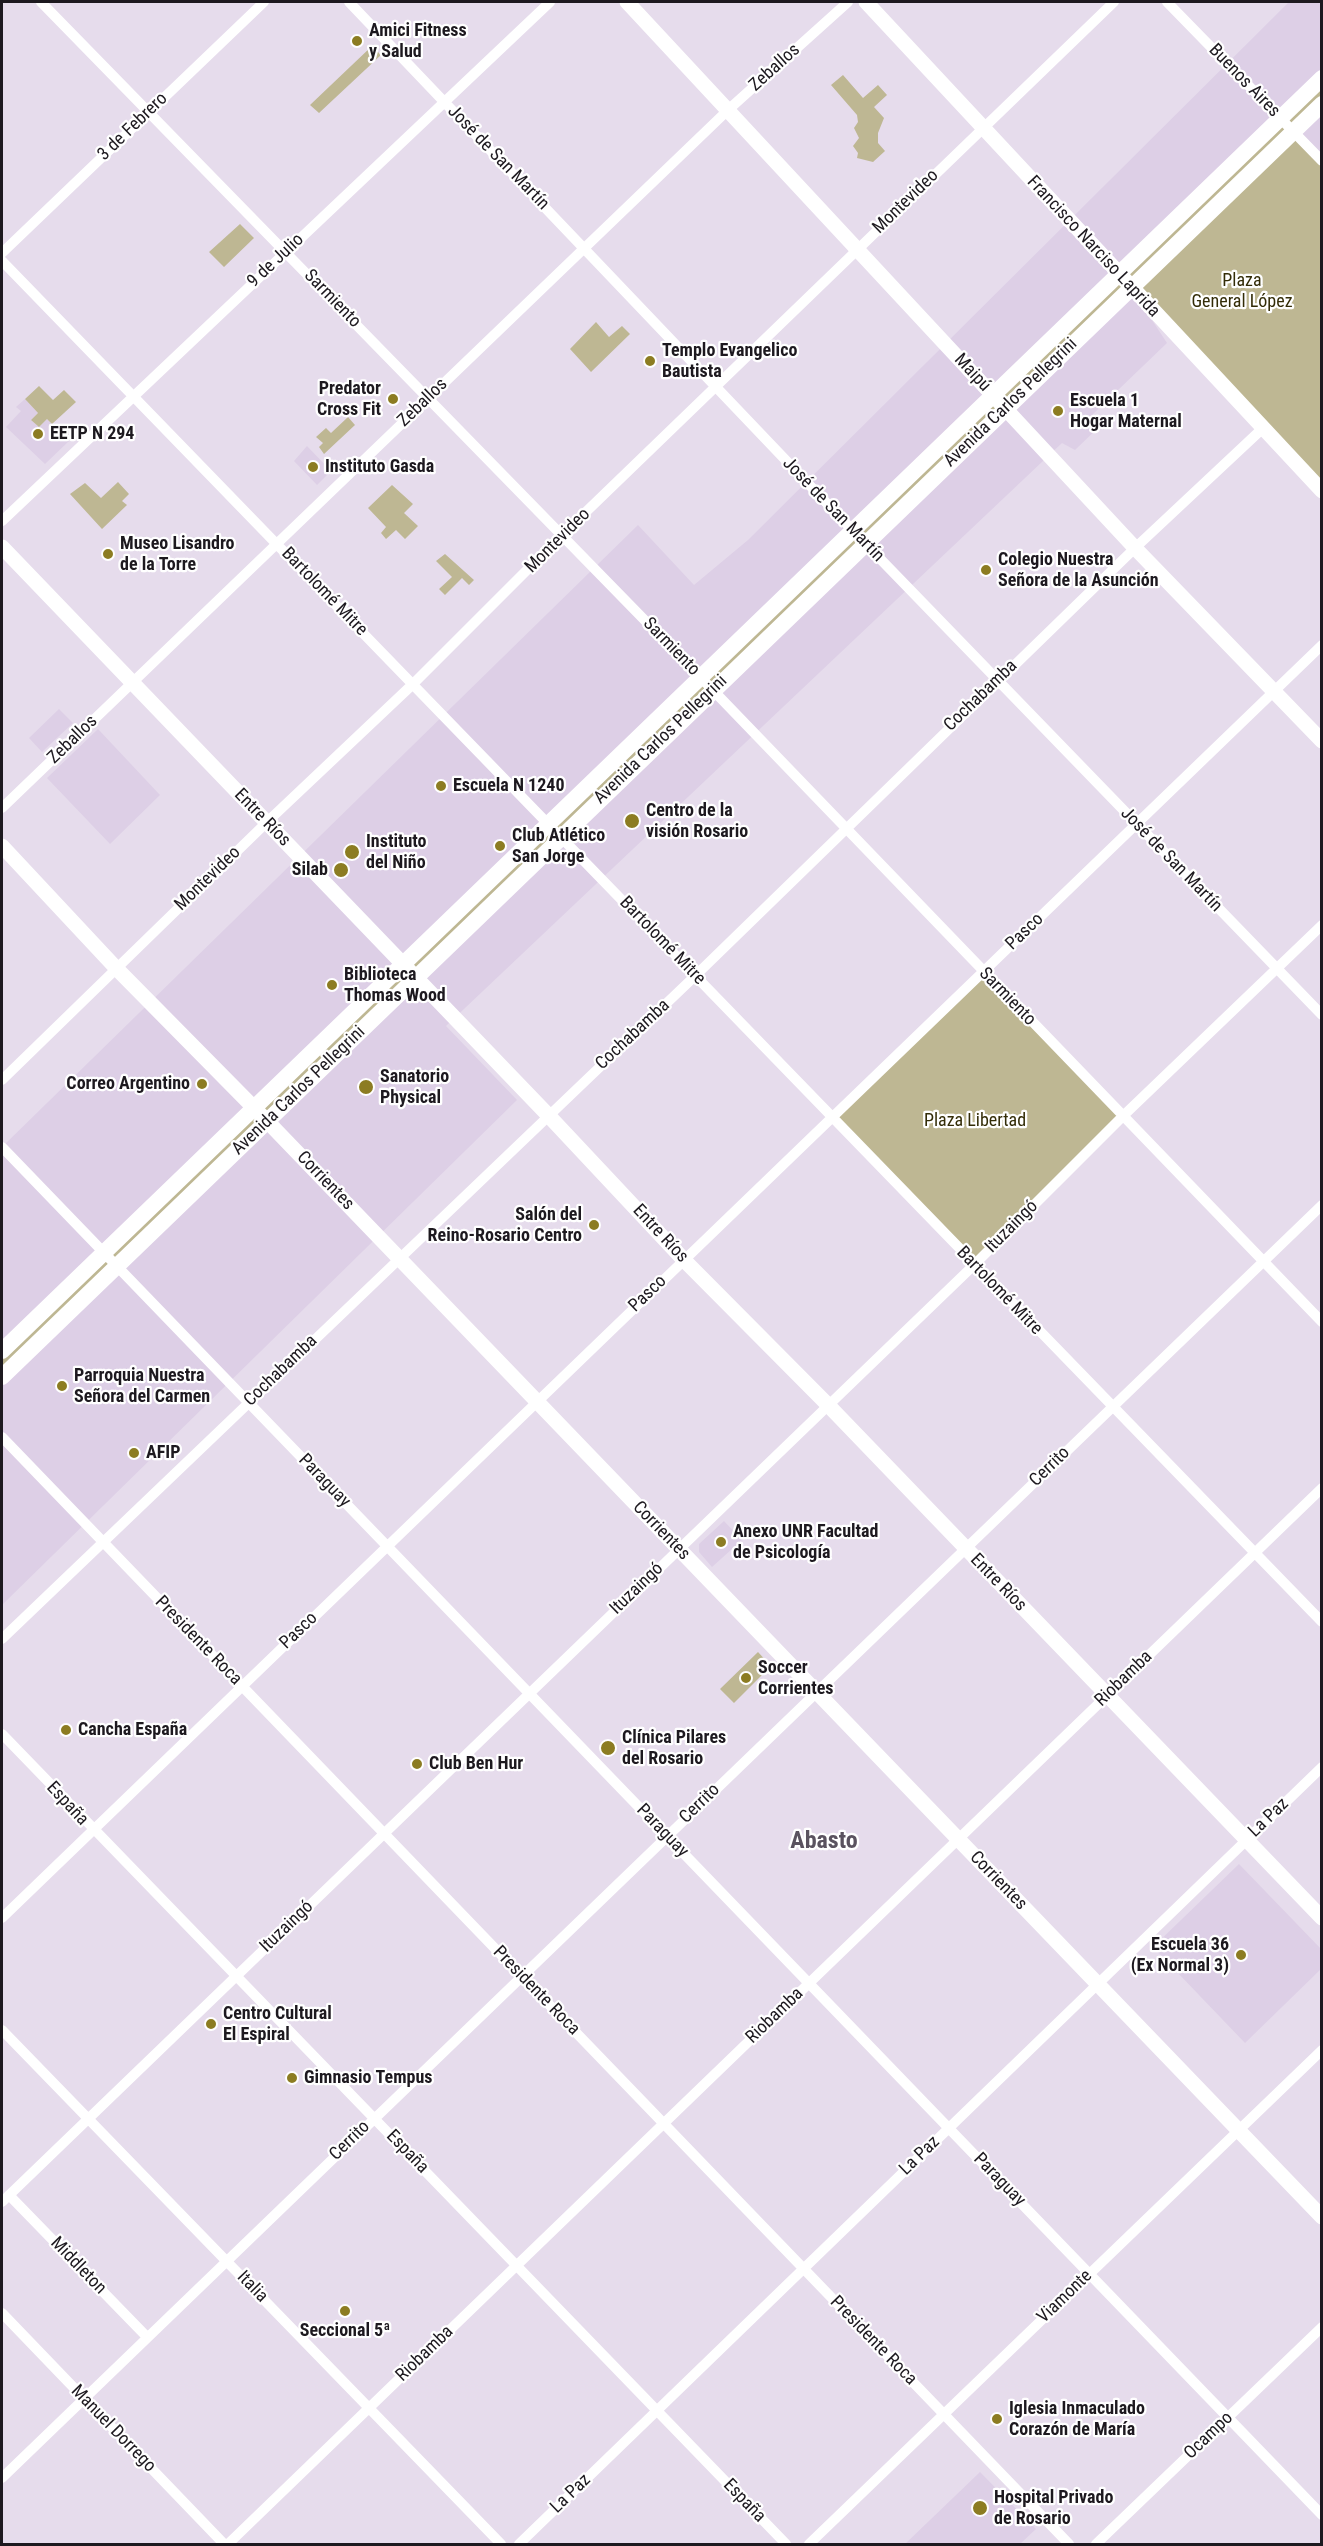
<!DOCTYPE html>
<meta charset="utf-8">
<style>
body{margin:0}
#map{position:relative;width:1323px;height:2546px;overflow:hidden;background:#e6dcec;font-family:"Roboto Condensed",sans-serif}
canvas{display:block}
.frame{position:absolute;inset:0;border:3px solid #1d191f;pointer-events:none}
</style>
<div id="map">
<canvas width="1323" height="2546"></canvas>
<div class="frame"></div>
</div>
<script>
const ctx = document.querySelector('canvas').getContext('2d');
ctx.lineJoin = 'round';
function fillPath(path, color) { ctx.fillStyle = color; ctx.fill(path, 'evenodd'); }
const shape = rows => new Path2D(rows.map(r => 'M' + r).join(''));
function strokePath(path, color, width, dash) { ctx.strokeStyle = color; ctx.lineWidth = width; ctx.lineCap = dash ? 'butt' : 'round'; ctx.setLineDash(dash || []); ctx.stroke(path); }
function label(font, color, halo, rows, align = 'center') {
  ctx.font = font + ' "Roboto Condensed",sans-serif'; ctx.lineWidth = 4.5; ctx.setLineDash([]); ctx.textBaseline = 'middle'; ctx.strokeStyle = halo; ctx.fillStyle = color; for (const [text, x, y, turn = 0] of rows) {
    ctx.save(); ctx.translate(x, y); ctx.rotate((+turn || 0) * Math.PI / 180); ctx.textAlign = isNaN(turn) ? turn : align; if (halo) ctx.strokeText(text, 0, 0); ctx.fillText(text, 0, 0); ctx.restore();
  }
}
fillPath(shape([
 [1289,2,1321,2,1321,150,1131,288,1167,343,1092,415,1101,425,1075,450,1062,443,446,1026,517,1100,2,1605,2,1147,638,525,694,585,748,540],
 [25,399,38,413,31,420,39,427,47,419,69,441,45,464,6,427,21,411,16,407],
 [307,446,331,471,317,485,294,461],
 [59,709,73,723,42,752,29,738],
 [98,729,160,795,110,844,47,778],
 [724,1521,742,1540,712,1567,699,1552,699,1544],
 [1239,1864,1322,1950,1321,1969,1245,2043,1153,1947],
 [980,2472,1036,2529,1020,2544,905,2544]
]), '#ddcfe6');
fillPath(shape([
 [372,46,381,55,319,113,310,105],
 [843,75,863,98,878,85,887,95,874,107,884,118,878,133,878,143,885,151,873,162,857,158,858,153,853,146,859,138,854,128,858,122,857,115,831,85],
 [1321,78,1321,104,1293,132,1321,161,1321,491,1131,288,2,1377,2,1351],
 [240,224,254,238,224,267,209,252],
 [596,322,609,337,622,326,630,334,591,372,570,349],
 [39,386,53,400,64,390,76,402,52,424,47,419,39,427,31,420,38,413,25,399],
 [348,417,355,425,324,454,319,447,323,443,316,437,326,428,331,433],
 [118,482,129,494,122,501,127,505,102,529,70,494,85,483,101,498],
 [392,485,413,504,404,513,418,526,405,539,396,530,386,539,381,533,386,527,368,508],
 [445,554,474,580,469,585,462,578,445,595,439,589,452,577,436,561],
 [983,972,1123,1116,974,1265,831,1118],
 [758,1652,771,1666,734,1703,720,1689]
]), '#beb793');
strokePath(shape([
 [41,2,707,684,1322,1322],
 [349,2,859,537,1322,1015],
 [1167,2,1322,161],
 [2,253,264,2],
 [2,261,1322,1622],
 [2,521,550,2],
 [2,808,728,110,848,2],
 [2,1080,266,823,413,684,562,535,1114,2],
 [2,1147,1322,2515],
 [2,1437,1069,2544],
 [2,1639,695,976,1135,548,1262,429],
 [2,1734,786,2544],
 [2,1918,1322,645],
 [2,2030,501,2544],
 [9,2195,147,2337],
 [2,2202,974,1265,1123,1116,1322,925],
 [2,2313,224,2544],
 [2,2478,1322,1205],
 [228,2544,1322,1488],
 [519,2544,1322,1767],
 [809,2544,1322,2050],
 [1096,2544,1322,2327]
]), '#fff', 10);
strokePath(shape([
 [627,2,1135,548,1322,741],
 [866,2,1322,491],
 [2,547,548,1115,684,1260,828,1405,1322,1918],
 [2,846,116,968,267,1121,1322,2217]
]), '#fff', 15);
strokePath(shape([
 [2,1351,1322,78],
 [2,1377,1322,104]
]), '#fff', 16);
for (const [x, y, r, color] of [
 [357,41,6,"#8c7c22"],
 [650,361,6,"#8c7c22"],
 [393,399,6,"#8c7c22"],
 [1058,411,6,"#8c7c22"],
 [38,434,6,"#8c7c22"],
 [313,467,6,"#8c7c22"],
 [108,554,6,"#8c7c22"],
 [986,570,6,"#8c7c22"],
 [441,786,6,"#8c7c22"],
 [632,821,8,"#8c7c22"],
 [500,846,6,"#8c7c22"],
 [352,852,8,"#8c7c22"],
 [341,870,8,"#8c7c22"],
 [332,985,6,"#8c7c22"],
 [202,1084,6,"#8c7c22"],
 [366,1087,8,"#8c7c22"],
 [594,1225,6,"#8c7c22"],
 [62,1386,6,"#8c7c22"],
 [134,1453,6,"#8c7c22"],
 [721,1542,6,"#8c7c22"],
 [746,1678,6,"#8c7c22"],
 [66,1730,6,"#8c7c22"],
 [608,1748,8,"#8c7c22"],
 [417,1764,6,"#8c7c22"],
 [1241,1955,6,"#8c7c22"],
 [211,2024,6,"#8c7c22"],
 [292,2078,6,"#8c7c22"],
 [345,2311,6,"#8c7c22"],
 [997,2419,6,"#8c7c22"],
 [980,2508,8,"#8c7c22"]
]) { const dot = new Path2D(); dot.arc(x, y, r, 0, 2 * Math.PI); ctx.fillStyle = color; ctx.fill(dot); strokePath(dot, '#fff', 2); }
label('bold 18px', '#1d191f', '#fff', [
 ["Amici Fitness",369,31],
 ["y Salud",369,52],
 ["Templo Evangelico",662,351],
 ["Bautista",662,372],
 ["Predator",381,389,"right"],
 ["Cross Fit",381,410,"right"],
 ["Escuela 1",1070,401],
 ["Hogar Maternal",1070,422],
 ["EETP N 294",50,434],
 ["Instituto Gasda",325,467],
 ["Museo Lisandro",120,544],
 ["de la Torre",120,565],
 ["Colegio Nuestra",998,560],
 ["Señora de la Asunción",998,581],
 ["Escuela N 1240",453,786],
 ["Centro de la",646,811],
 ["visión Rosario",646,832],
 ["Club Atlético",512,836],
 ["San Jorge",512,857],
 ["Instituto",366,842],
 ["del Niño",366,863],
 ["Silab",328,870,"right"],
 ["Biblioteca",344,975],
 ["Thomas Wood",344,996],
 ["Sanatorio",380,1077],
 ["Physical",380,1098],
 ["Correo Argentino",190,1084,"right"],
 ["Salón del",582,1215,"right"],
 ["Reino-Rosario Centro",582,1236,"right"],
 ["Parroquia Nuestra",74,1376],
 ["Señora del Carmen",74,1397],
 ["AFIP",146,1453],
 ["Anexo UNR Facultad",733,1532],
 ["de Psicología",733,1553],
 ["Soccer",758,1668],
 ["Corrientes",758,1689],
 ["Cancha España",78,1730],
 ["Clínica Pilares",622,1738],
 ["del Rosario",622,1759],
 ["Club Ben Hur",429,1764],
 ["Escuela 36",1229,1945,"right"],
 ["(Ex Normal 3)",1229,1966,"right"],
 ["Centro Cultural",223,2014],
 ["El Espiral",223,2035],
 ["Gimnasio Tempus",304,2078],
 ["Seccional 5ª",345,2331,"center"],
 ["Iglesia Inmaculado",1009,2409],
 ["Corazón de María",1009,2430],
 ["Hospital Privado",994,2498],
 ["de Rosario",994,2519]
], 'left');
label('18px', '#1d191f', '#fff', [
 ["Zeballos",775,68,-42],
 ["Buenos Aires",1244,81,46],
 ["3 de Febrero",133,127,-44],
 ["José de San Martín",498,158,46],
 ["Montevideo",906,202,-44],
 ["Francisco Narciso Laprida",1093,247,47],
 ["9 de Julio",276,261,-43],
 ["Sarmiento",332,299,46],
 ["Maipú",972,373,47],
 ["Zeballos",423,403,-44],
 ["Avenida Carlos Pellegrini",1011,403,-44],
 ["José de San Martín",833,510,46],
 ["Montevideo",558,541,-45],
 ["Bartolomé Mitre",324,592,46],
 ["Sarmiento",671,647,46],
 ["Cochabamba",981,696,-44],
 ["Zeballos",73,740,-44],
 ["Avenida Carlos Pellegrini",661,740,-44],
 ["Entre Ríos",262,818,46],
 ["José de San Martín",1171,860,46],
 ["Montevideo",208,879,-44],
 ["Pasco",1025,932,-44],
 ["Bartolomé Mitre",662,941,46],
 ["Sarmiento",1007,997,46],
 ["Cochabamba",633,1035,-43],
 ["Avenida Carlos Pellegrini",299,1091,-44],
 ["Corrientes",325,1181,46],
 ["Ituzaingó",1012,1227,-45],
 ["Entre Ríos",660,1234,47],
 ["Bartolomé Mitre",999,1291,46],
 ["Pasco",648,1294,-44],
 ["Cochabamba",281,1371,-44],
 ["Cerrito",1050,1467,-44],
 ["Paraguay",324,1481,46],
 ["Corrientes",661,1531,46],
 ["Entre Ríos",998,1583,46],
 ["Ituzaingó",637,1589,-44],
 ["Pasco",299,1631,-44],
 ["Presidente Roca",198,1641,46],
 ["Riobamba",1124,1679,-44],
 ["España",67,1804,47],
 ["Cerrito",700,1804,-44],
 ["La Paz",1269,1818,-44],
 ["Paraguay",662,1831,46],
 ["Corrientes",998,1881,46],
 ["Ituzaingó",287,1927,-44],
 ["Presidente Roca",536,1991,46],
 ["Riobamba",775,2016,-44],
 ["Cerrito",350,2141,-44],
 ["España",407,2152,46],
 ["La Paz",920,2156,-44],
 ["Paraguay",999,2180,46],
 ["Middleton",78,2266,46],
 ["Italia",252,2287,46],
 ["Viamonte",1065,2297,-44],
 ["Presidente Roca",873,2341,46],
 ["Riobamba",425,2354,-44],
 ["Manuel Dorrego",113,2429,46],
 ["Ocampo",1209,2436,-44],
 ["La Paz",571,2494,-44],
 ["España",744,2501,46]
]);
label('18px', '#332c07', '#fff', [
 ["Plaza",1242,281],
 ["General López",1242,302],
 ["Plaza Libertad",975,1121]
]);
label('bold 24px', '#5a525f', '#fff', [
 ["Abasto",824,1842]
]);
</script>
